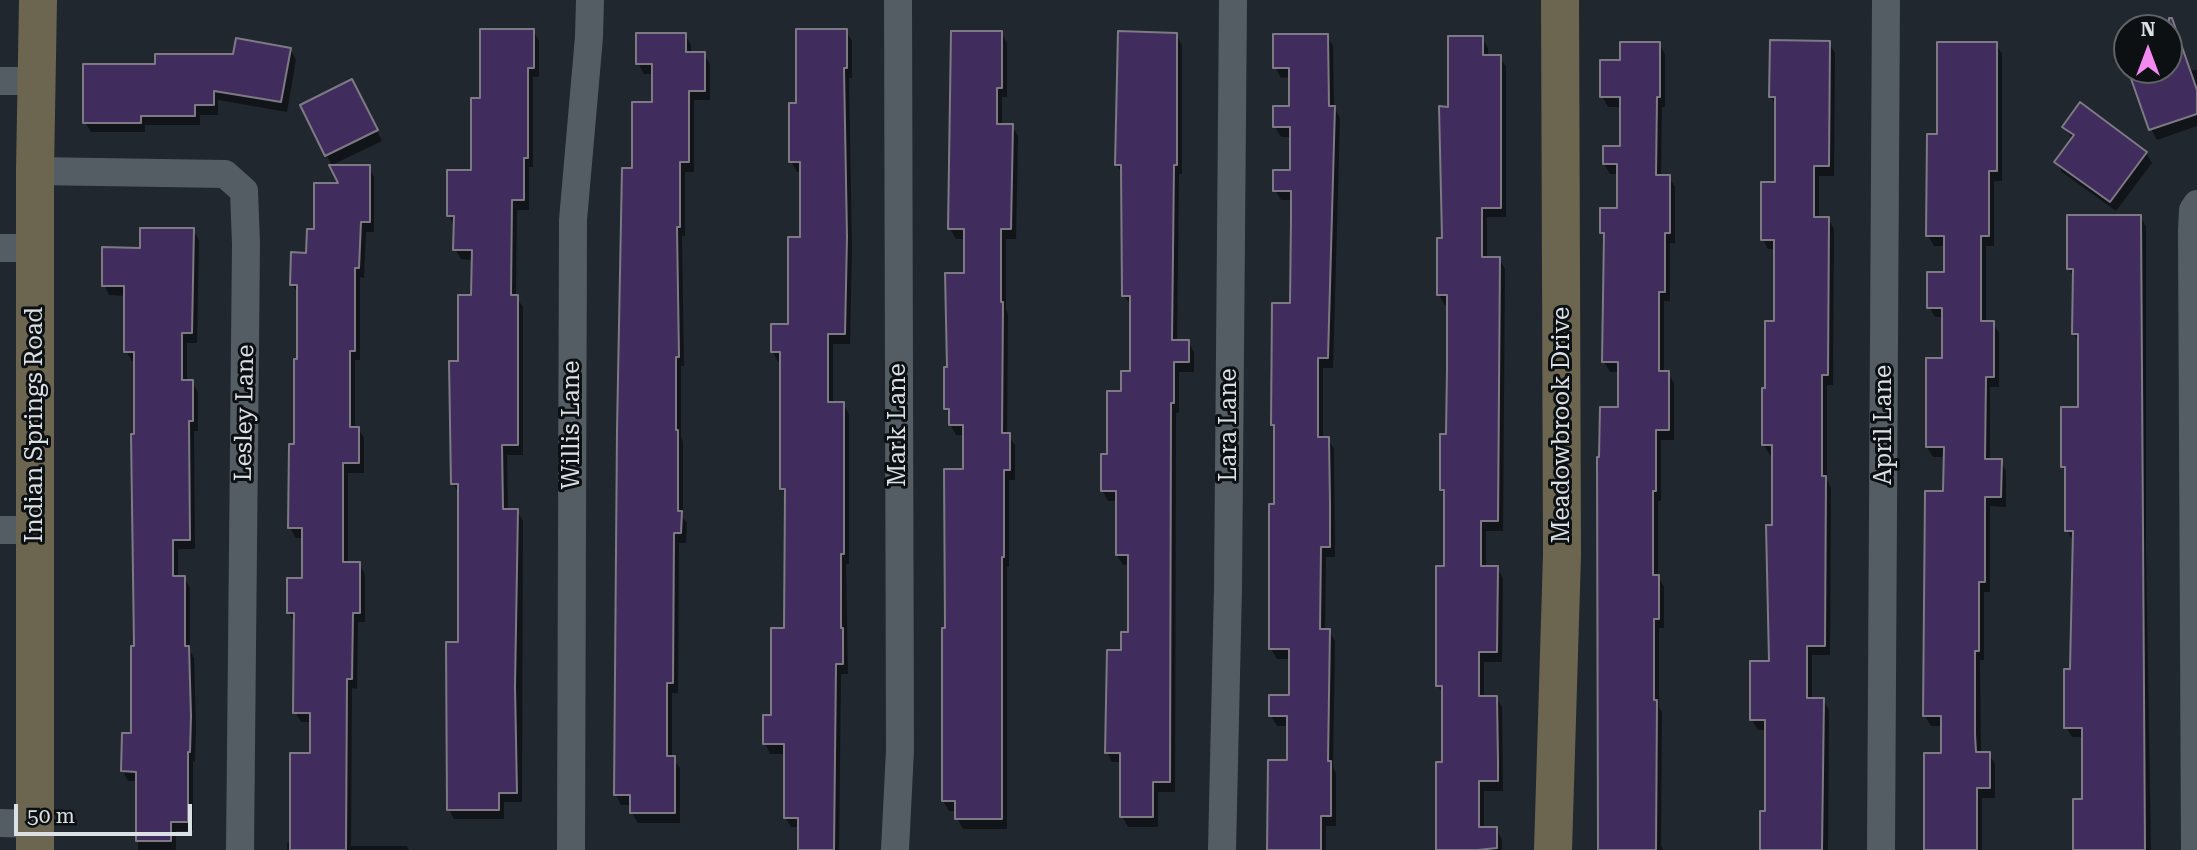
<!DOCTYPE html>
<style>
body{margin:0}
#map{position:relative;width:2197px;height:850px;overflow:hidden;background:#20272e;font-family:"Roboto Serif",serif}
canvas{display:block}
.north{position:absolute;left:2113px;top:14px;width:70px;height:70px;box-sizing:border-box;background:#0c1012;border:2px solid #5f6366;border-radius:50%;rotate:0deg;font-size:19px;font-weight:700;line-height:28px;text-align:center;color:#dbe0e5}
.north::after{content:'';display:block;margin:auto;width:24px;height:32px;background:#f489f0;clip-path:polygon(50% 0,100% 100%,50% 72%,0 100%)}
.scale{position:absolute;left:14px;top:804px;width:178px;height:32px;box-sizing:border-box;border:4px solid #dbe0e5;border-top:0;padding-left:9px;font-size:21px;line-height:24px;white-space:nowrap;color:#dbe0e5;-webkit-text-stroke:5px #0c1012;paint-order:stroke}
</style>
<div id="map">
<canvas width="2197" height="850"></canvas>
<div class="north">N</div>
<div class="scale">50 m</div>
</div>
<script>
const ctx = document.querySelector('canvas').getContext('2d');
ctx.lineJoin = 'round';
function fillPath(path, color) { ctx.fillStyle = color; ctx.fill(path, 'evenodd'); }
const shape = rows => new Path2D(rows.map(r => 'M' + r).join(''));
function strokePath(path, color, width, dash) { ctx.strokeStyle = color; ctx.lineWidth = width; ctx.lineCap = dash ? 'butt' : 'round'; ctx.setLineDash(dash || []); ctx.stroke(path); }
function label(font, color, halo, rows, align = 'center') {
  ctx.font = font + ' "Roboto Serif",serif'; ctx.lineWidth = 6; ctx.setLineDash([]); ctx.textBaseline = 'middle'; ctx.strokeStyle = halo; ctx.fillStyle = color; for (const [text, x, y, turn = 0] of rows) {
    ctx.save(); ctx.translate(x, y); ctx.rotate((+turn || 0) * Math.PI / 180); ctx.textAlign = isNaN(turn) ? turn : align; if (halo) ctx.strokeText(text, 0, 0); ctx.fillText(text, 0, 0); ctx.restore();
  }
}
fillPath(shape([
 [533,31,539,41,539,77,533,77,533,167,529,167,529,210,517,210,516,297,523,307,523,455,507,455,508,511,517,511,523,521,522,802,504,802,504,819,454,819,449,809,459,644,459,494,453,483,459,363,472,297,473,260,461,259,455,249,454,226,449,215,473,172,482,100],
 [846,31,852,41,852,78,849,78,852,249,850,344,833,344,833,404,843,404,849,414,849,564,846,564,848,674,841,674,839,850,800,850,800,827,791,827,785,817,785,754,770,754,765,743,773,717,786,629,787,498,782,489,782,362,778,362,773,352,790,326,801,239,801,172,797,172,791,161,798,105],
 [1001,32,1007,43,1007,97,1002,97,1002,126,1012,126,1018,136,1016,239,1006,239,1006,309,1008,314,1007,435,1015,445,1015,480,1009,480,1009,567,1007,567,1007,829,963,829,957,818,957,811,949,811,943,801,947,630,965,471,965,435,956,435,950,424,950,416,946,408,949,369,966,275,966,239,956,239,950,229],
 [685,34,691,45,691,54,704,54,710,64,710,100,694,100,694,172,685,172,685,236,682,236,684,366,681,366,681,437,683,442,683,518,687,523,686,543,679,543,678,693,672,693,672,758,680,768,680,823,638,823,632,813,632,805,621,805,616,795,616,713,633,170,654,104,654,74,644,74,638,63],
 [1176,34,1182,45,1182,174,1179,174,1177,342,1188,342,1194,352,1194,372,1179,372,1179,413,1176,413,1175,792,1158,792,1158,827,1128,827,1122,816,1122,762,1112,762,1107,752,1123,652,1130,634,1130,565,1123,565,1117,555,1117,501,1108,501,1102,490,1123,393,1132,373,1132,306,1124,296,1123,175,1116,164],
 [1327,36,1333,46,1334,107,1340,118,1333,368,1323,368,1323,439,1328,439,1334,449,1335,557,1326,557,1325,631,1329,631,1335,641,1333,767,1336,773,1336,826,1326,826,1326,850,1268,850,1289,762,1289,726,1277,726,1271,716,1291,696,1291,659,1277,659,1271,649,1275,506,1275,429,1273,424,1292,305,1292,200,1281,200,1275,190,1291,172,1291,137,1281,137,1275,127,1291,107,1291,77,1281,78,1275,67],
 [1482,38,1488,48,1488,57,1500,57,1506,67,1506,217,1487,217,1487,258,1499,258,1505,269,1503,531,1486,531,1486,568,1497,568,1503,578,1502,662,1484,662,1484,697,1496,697,1502,707,1503,791,1484,791,1484,829,1496,829,1502,839,1502,850,1438,850,1444,764,1444,696,1438,686,1446,568,1446,498,1441,490,1448,435,1449,305,1445,305,1439,295,1450,108],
 [1829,43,1835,53,1834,176,1819,176,1819,218,1828,218,1834,229,1833,385,1827,385,1827,480,1831,488,1830,655,1812,655,1812,700,1823,700,1829,710,1828,850,1762,850,1767,812,1767,730,1758,730,1752,720,1752,663,1771,663,1773,455,1770,455,1764,445,1767,390,1776,323,1776,249,1768,249,1763,239,1777,184,1777,108,1771,97],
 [1659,44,1665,54,1665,107,1662,107,1661,177,1669,177,1675,187,1675,243,1670,243,1670,301,1664,301,1664,373,1668,373,1674,383,1674,440,1661,440,1661,501,1658,501,1658,576,1664,587,1664,628,1659,628,1659,707,1662,712,1661,845,1663,850,1599,850,1601,458,1619,409,1620,372,1610,372,1604,362,1606,239,1602,233,1619,209,1619,174,1610,174,1604,164,1622,148,1622,107,1608,107,1602,96,1622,62],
 [1996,44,2002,54,2002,181,1994,181,1994,246,1986,246,1986,323,1993,323,1999,333,1999,387,1990,387,1990,461,2000,461,2006,471,2006,507,1990,506,1990,592,1984,592,1984,660,1980,660,1981,754,1989,754,1995,764,1995,798,1982,798,1982,850,1925,850,1943,754,1943,726,1931,726,1925,716,1945,493,1945,457,1933,457,1927,447,1944,359,1944,317,1935,317,1929,307,1946,274,1946,246,1934,246,1928,236,1938,136],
 [290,49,296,60,287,112,218,100,218,115,200,115,200,125,145,125,145,132,91,132,85,122,157,66],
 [2182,51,2191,70,2197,70,2197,126,2157,140,2151,129,2130,70,2169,70,2169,56],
 [357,91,382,141,332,165,326,155],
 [2064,127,2146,153,2152,163,2116,211,2062,172,2056,162,2073,139],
 [368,166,374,177,374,232,366,232,364,278,360,277,360,360,355,360,355,428,358,428,364,438,364,473,348,473,348,564,359,564,365,574,365,622,358,622,357,689,352,688,351,846,407,846,409,850,287,850,287,843,292,843,311,755,311,722,301,722,295,712,294,622,289,612,304,580,304,538,296,538,290,528,291,446,296,446,299,360,298,294,292,284,308,255,316,231,341,185],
 [2140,216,2146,227,2146,550,2151,850,2074,850,2083,801,2083,737,2072,737,2066,727,2072,671,2075,541,2073,541,2067,530,2067,474,2062,466,2080,408,2080,344,2074,334,2074,278,2069,269],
 [193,230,199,240,197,343,187,343,187,382,192,382,198,392,198,431,194,431,195,549,178,549,178,577,184,577,190,588,190,651,194,658,196,727,195,762,193,761,193,831,176,831,176,850,138,850,138,781,128,781,123,771,133,735,135,565,133,560,133,436,136,436,136,361,132,361,126,351,126,296,109,295,104,285,141,249]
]), '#0007');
const building = shape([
 [2169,18,2172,18,2197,90,2197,114,2149,130,2128,70,2169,70,2169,18],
 [480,29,534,29,534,68,528,68,528,158,524,158,524,200,512,200,511,295,518,295,518,445,502,445,503,509,518,509,515,686,517,793,499,793,499,810,447,810,446,642,458,642,458,484,451,484,449,361,458,361,458,295,471,295,472,250,453,250,454,216,447,216,447,170,471,170,471,98,480,98,480,29],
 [796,29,847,29,847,68,844,68,847,237,845,334,828,334,828,402,844,402,844,554,841,554,841,628,843,628,843,664,836,664,834,850,798,850,798,818,784,818,784,744,763,744,763,715,771,715,771,628,784,628,785,489,780,489,780,352,771,352,771,324,788,324,788,237,800,237,800,162,789,162,789,103,796,103,796,29],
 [951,31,1002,31,1002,88,997,88,997,124,1013,124,1011,229,1001,229,1001,302,1003,302,1002,433,1010,433,1010,470,1004,470,1004,557,1002,557,1002,819,955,819,955,801,942,801,942,628,945,628,944,469,963,469,963,425,949,425,949,409,944,409,944,367,947,367,945,273,964,273,964,229,948,229,951,31],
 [1118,31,1177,33,1177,165,1174,165,1172,340,1189,340,1189,362,1174,362,1174,403,1171,403,1170,782,1153,782,1153,817,1120,817,1120,753,1105,753,1107,650,1121,650,1121,632,1128,632,1128,555,1116,555,1116,491,1101,491,1101,454,1107,454,1107,391,1121,391,1121,371,1130,371,1130,296,1122,296,1121,165,1115,165,1118,31],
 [636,33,686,33,686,52,705,52,705,91,689,91,689,162,680,162,680,227,677,227,679,357,676,357,676,430,678,430,678,511,682,511,681,533,674,533,673,683,667,683,667,756,675,756,675,813,630,813,630,795,614,795,617,430,622,168,632,168,632,102,652,102,652,64,636,64,636,33],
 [1273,34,1328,34,1329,106,1335,106,1328,358,1318,358,1318,437,1329,437,1330,504,1330,547,1321,547,1320,629,1330,629,1328,761,1331,761,1331,816,1321,816,1321,850,1267,850,1268,760,1287,760,1287,716,1269,716,1269,695,1289,695,1289,649,1269,649,1269,504,1274,504,1274,425,1271,425,1272,303,1290,303,1291,219,1291,191,1273,191,1273,170,1290,170,1290,127,1273,127,1273,106,1289,106,1289,68,1273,68,1273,34],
 [1448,36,1483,36,1483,55,1501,55,1501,208,1482,208,1482,257,1500,257,1498,521,1481,521,1481,566,1498,566,1497,652,1479,652,1479,696,1497,696,1498,762,1498,781,1479,781,1479,827,1497,827,1497,848,1478,850,1436,850,1436,762,1442,762,1442,686,1436,686,1436,566,1444,566,1444,490,1440,490,1440,434,1446,434,1447,369,1447,295,1437,295,1437,238,1442,238,1439,106,1448,107,1448,36],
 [236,38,291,48,281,102,214,91,214,105,195,105,195,116,141,116,141,123,83,123,83,64,155,64,155,54,233,54,236,38],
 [1770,40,1830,41,1829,166,1814,166,1814,217,1829,217,1828,375,1822,375,1822,476,1826,476,1825,646,1807,646,1807,698,1824,698,1822,850,1760,850,1760,811,1765,811,1765,720,1750,720,1750,661,1769,661,1766,525,1772,525,1772,445,1762,445,1762,388,1765,388,1765,321,1774,321,1774,240,1761,240,1761,182,1775,182,1775,97,1769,97,1770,40],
 [1620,42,1660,42,1660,97,1657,97,1656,175,1670,175,1670,233,1665,233,1665,292,1659,292,1659,371,1669,371,1669,430,1656,430,1656,491,1653,491,1653,575,1659,575,1659,619,1654,619,1654,700,1657,700,1656,850,1598,850,1597,457,1599,457,1600,407,1618,407,1618,362,1602,362,1604,233,1600,233,1600,208,1617,208,1617,164,1603,164,1603,146,1620,146,1620,97,1600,97,1600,60,1620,60,1620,42],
 [1937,42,1997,42,1997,171,1989,171,1989,236,1981,236,1981,321,1994,321,1994,377,1986,377,1985,459,2002,459,2001,497,1985,497,1985,582,1979,582,1979,651,1975,651,1975,734,1976,752,1990,752,1990,788,1977,788,1977,850,1924,850,1924,753,1941,753,1941,716,1923,716,1925,491,1943,491,1944,447,1926,447,1926,358,1942,358,1942,308,1927,308,1927,272,1944,272,1944,236,1926,236,1927,134,1937,134,1937,42],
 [352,79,378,130,325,156,300,105,352,79],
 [2080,102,2147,152,2110,202,2054,162,2074,135,2062,127,2080,102],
 [329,165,370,165,370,222,361,222,359,268,355,268,355,351,350,351,350,427,359,427,359,463,343,463,343,562,360,562,360,613,353,613,352,679,347,679,346,850,290,850,290,753,310,753,310,713,293,713,294,613,287,613,287,578,302,578,302,528,288,528,289,444,294,444,294,359,297,359,297,285,290,285,291,252,306,253,307,229,314,229,314,183,338,183,329,165],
 [2067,215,2141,215,2145,850,2073,850,2073,799,2082,799,2082,728,2064,728,2064,669,2070,669,2073,531,2065,531,2065,467,2061,467,2061,407,2078,407,2078,334,2072,334,2073,269,2067,269,2067,215],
 [140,228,194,228,192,333,182,333,182,380,193,380,193,421,189,421,190,540,173,540,173,576,185,576,185,646,189,646,191,716,190,752,188,752,188,822,171,822,171,841,136,841,136,772,121,771,122,733,131,733,131,646,134,646,131,434,134,434,134,352,124,352,124,286,102,286,102,247,140,248,140,228]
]);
fillPath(building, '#402d5e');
strokePath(building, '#7d7a84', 2);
strokePath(shape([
 [0,81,36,81],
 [35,171,225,174,244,191,246,244,240,850],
 [0,248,35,248],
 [0,530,35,530],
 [0,823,35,824],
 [571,850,573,220,589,37,590,0],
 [895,850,900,750,898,0],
 [1222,850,1228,588,1233,0],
 [1881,850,1886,0],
 [2195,850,2192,231,2193,210,2197,204]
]), '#555d64', 28);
strokePath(shape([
 [35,850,35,171,38,0],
 [1553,850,1562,555,1560,0]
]), '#6c6650', 38);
label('24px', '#dbe0e5', '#0c1012', [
 ["Lesley Lane",245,413,-89],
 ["Indian Springs Road",35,425,-90],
 ["Willis Lane",572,425,-90],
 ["Mark Lane",898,425,-90],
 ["Lara Lane",1229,425,-90],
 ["Meadowbrook Drive",1562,425,-90],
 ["April Lane",1884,425,-90]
]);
</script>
